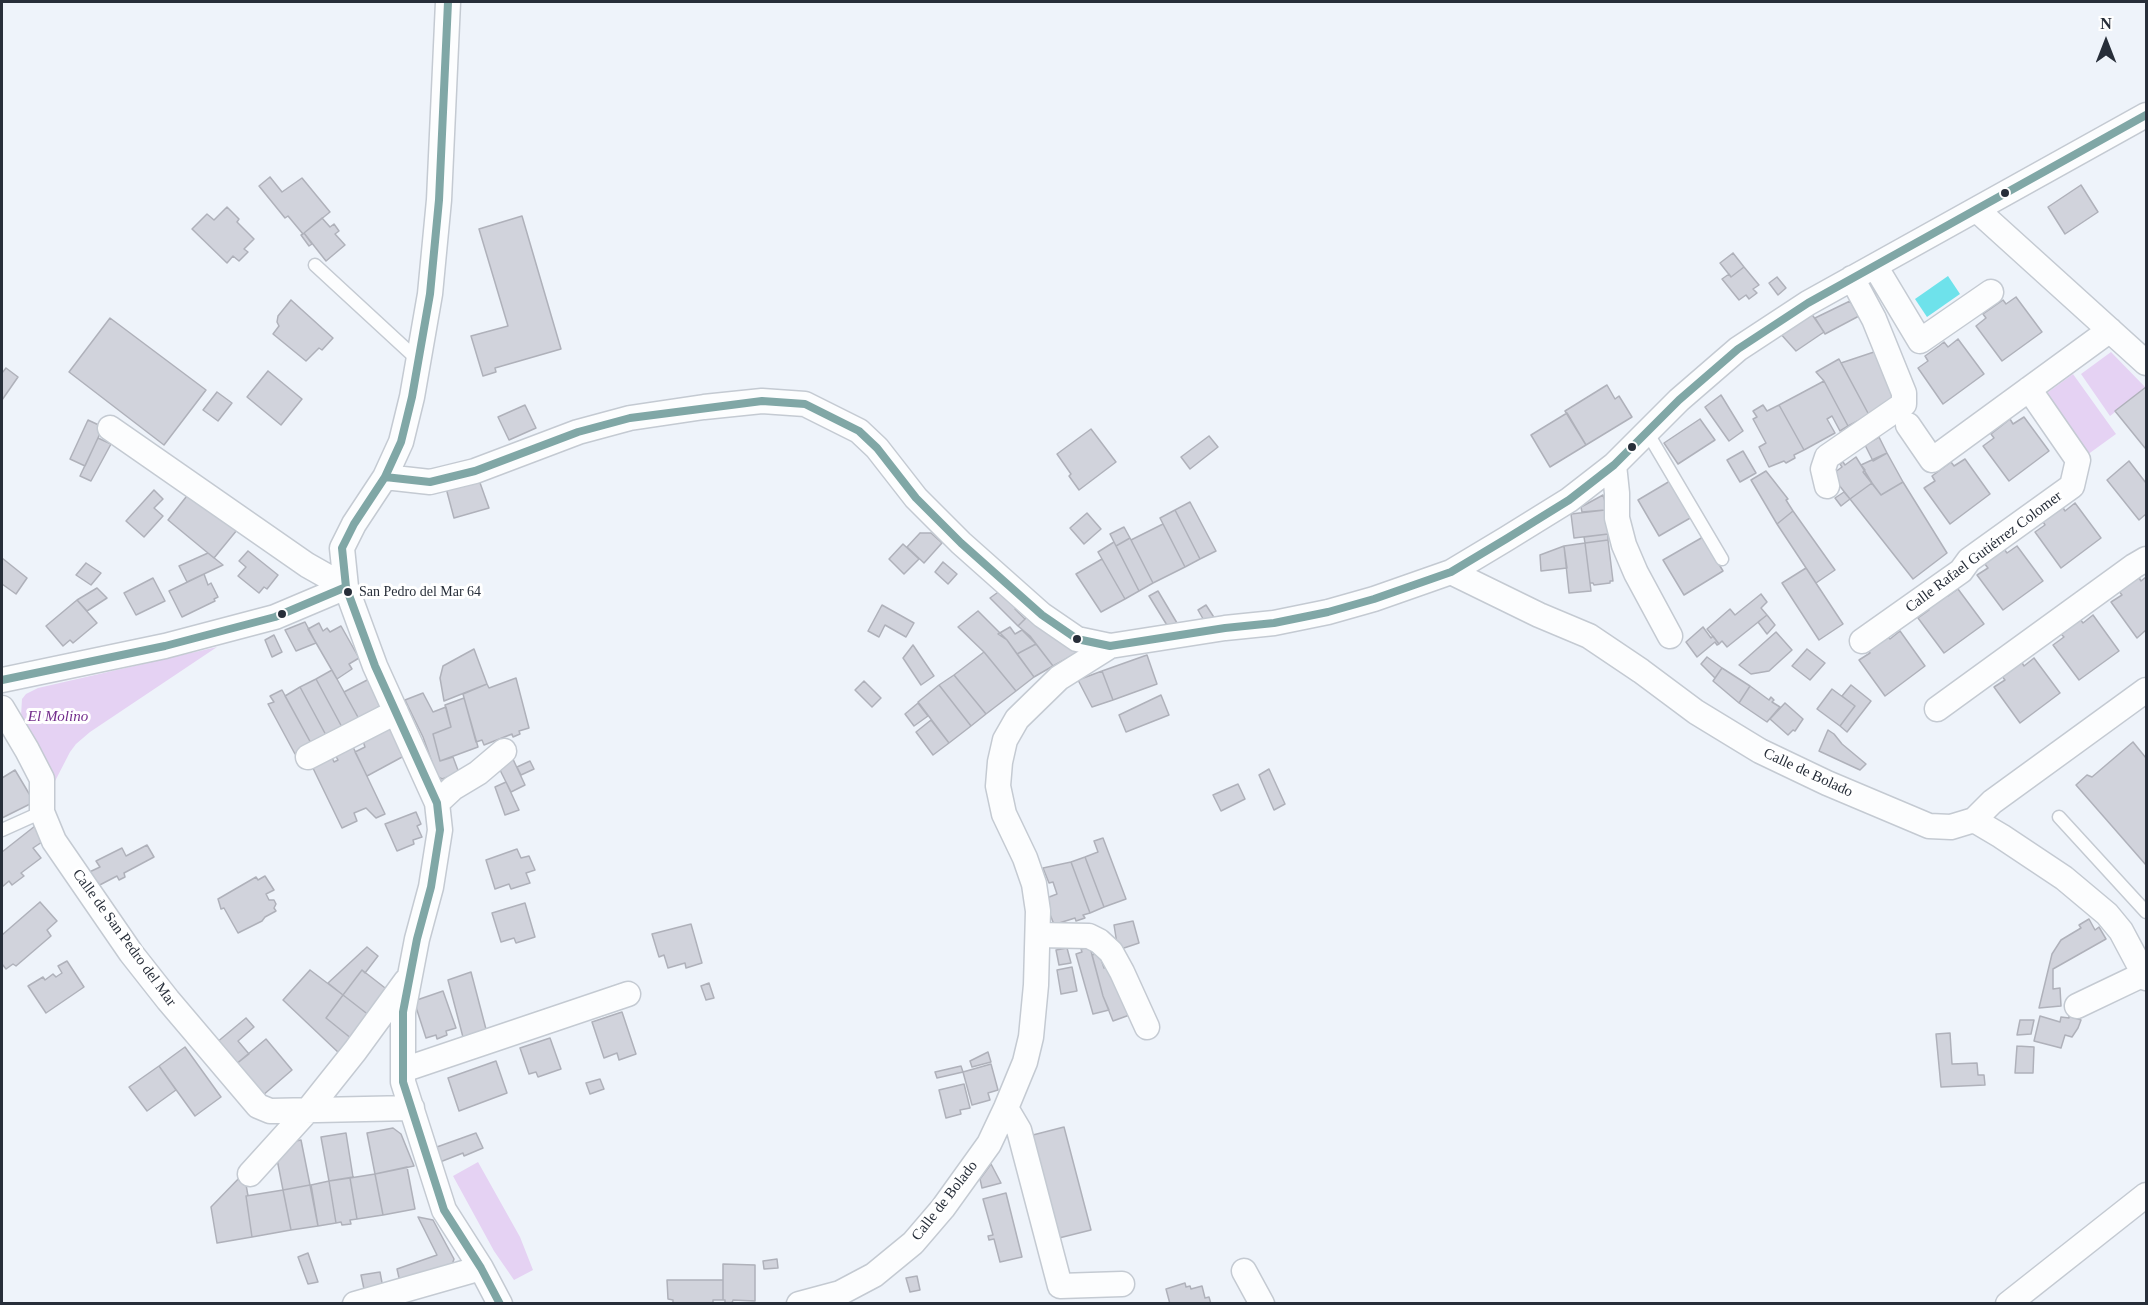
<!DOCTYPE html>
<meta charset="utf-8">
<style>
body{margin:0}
#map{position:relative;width:2148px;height:1305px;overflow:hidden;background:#eef3fa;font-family:"Times New Roman",serif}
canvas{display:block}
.frame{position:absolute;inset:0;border:3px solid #272e39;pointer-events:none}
.north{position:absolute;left:2076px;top:12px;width:60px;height:60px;-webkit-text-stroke:4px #fff;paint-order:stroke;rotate:0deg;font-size:16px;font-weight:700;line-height:24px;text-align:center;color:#272e39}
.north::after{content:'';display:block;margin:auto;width:21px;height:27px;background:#272e39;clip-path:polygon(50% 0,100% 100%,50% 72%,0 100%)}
</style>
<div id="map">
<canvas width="2148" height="1305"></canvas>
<div class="frame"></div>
<div class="north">N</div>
</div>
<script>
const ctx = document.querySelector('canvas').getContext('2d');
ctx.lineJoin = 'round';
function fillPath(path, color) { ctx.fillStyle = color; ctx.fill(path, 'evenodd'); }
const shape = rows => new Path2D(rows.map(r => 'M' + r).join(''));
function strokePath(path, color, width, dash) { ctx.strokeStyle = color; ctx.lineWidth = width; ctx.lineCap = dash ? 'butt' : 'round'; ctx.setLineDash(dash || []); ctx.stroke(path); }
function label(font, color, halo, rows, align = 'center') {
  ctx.font = font + ' "Times New Roman",serif'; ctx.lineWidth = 6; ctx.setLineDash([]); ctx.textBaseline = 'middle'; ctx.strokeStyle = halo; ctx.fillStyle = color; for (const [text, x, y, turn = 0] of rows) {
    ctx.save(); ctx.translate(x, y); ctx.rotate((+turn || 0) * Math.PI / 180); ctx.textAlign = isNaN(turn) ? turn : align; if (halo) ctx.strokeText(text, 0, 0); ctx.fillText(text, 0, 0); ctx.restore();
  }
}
fillPath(shape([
 [2111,352,2146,388,2110,416,2081,374],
 [2073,374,2116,434,2087,455,2044,395],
 [217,647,90,732,76,744,70,752,53,785,21,716,22,699,26,694,38,688],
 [478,1162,520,1237,533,1270,514,1280,494,1251,453,1176]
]), '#e5d2f3');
fillPath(shape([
 [1948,276,1960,294,1927,317,1915,299]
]), '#6ee2eb');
const building = shape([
 [270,177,282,192,302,178,330,212,304,233,312,244,309,246,301,235,303,234,288,216,285,218,259,186,270,177],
 [2081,185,2098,212,2065,234,2048,207,2081,185],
 [227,207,239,219,237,222,254,239,244,249,248,252,239,261,233,256,227,263,192,229,207,214,214,220,227,207],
 [522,216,561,349,495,368,496,372,483,376,471,336,508,326,479,229,522,216],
 [322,218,330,227,334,224,339,231,335,234,345,245,326,261,304,233,322,218],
 [1733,253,1744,267,1731,277,1720,263,1733,253],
 [1744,267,1759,285,1753,289,1757,293,1749,299,1746,295,1739,300,1722,279,1729,274,1731,277,1744,267],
 [1777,277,1786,288,1778,295,1769,283,1777,277],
 [2016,297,2042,332,2002,361,1976,326,1986,318,1983,314,2003,300,2006,304,2016,297],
 [291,300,333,338,322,350,319,348,306,361,273,334,279,326,277,322,278,316,291,300],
 [1850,301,1859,316,1825,334,1815,318,1850,301],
 [1811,313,1824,332,1796,351,1779,332,1811,313],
 [110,318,206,390,164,445,69,372,110,318],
 [1958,339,1984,374,1943,404,1918,368,1928,361,1925,356,1939,346,1944,342,1948,347,1958,339],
 [1877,351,1888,372,1883,374,1897,400,1869,415,1841,363,1877,351],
 [1839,359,1869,415,1848,426,1824,381,1816,372,1839,359],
 [6,368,18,377,2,400,2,373,6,368],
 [268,371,302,399,281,425,247,397,268,371],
 [1824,381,1848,426,1840,431,1832,416,1827,419,1835,433,1804,450,1779,405,1824,381],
 [1607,385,1615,399,1619,396,1632,417,1586,445,1565,411,1607,385],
 [2146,387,2146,447,2145,448,2115,411,2146,387],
 [217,392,232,403,218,421,203,410,217,392],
 [1721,395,1743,431,1729,441,1705,407,1721,395],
 [525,405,536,428,509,440,498,417,525,405],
 [1763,405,1767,411,1779,405,1804,450,1794,455,1795,458,1786,463,1784,461,1769,467,1759,447,1766,443,1753,419,1757,417,1753,411,1763,405],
 [1567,413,1586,445,1550,467,1531,435,1567,413],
 [2024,417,2049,451,2009,481,1983,446,1994,438,1991,434,2010,419,2013,424,2024,417],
 [1700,419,1715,440,1678,464,1664,443,1700,419],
 [88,420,103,427,85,466,70,459,88,420],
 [1091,429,1116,462,1079,490,1069,476,1071,474,1057,454,1091,429],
 [1209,436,1218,447,1190,469,1181,457,1209,436],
 [1879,437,1887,453,1873,461,1865,445,1879,437],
 [98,438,111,444,91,481,80,476,98,438],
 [1743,451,1756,473,1740,482,1727,460,1743,451],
 [1887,453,1903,482,1881,495,1863,472,1865,470,1861,465,1887,453],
 [1856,457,1872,483,1850,499,1831,475,1842,467,1840,464,1843,462,1845,465,1856,457],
 [1965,459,1990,494,1950,524,1924,488,1935,481,1932,476,1951,462,1954,466,1965,459],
 [2129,461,2146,483,2146,514,2139,520,2107,480,2129,461],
 [1766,471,1788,499,1786,500,1793,511,1777,524,1751,480,1766,471],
 [479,480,489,508,454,518,446,488,479,480],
 [1670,481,1692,517,1659,536,1638,500,1670,481],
 [1903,482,1947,553,1913,579,1850,499,1872,483,1881,495,1903,482],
 [154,490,163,499,154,508,163,516,144,537,126,521,154,490],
 [190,492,237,530,214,558,168,520,190,492],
 [1844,492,1850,499,1841,506,1835,498,1844,492],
 [1603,495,1608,512,1605,512,1605,510,1582,512,1581,507,1603,495],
 [1190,502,1216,551,1200,559,1175,510,1190,502],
 [2075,503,2101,538,2061,568,2035,532,2045,525,2042,520,2062,506,2065,511,2075,503],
 [1175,510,1200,559,1185,567,1160,518,1175,510],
 [1605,510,1608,534,1574,538,1571,514,1605,510],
 [1793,511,1835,570,1816,583,1777,524,1793,511],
 [1087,513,1101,529,1084,544,1070,528,1087,513],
 [1163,524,1185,567,1153,583,1131,540,1163,524],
 [1124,527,1130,538,1116,546,1110,534,1124,527],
 [920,533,931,533,942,543,924,563,907,547,920,533],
 [1608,534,1608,540,1585,543,1584,537,1608,534],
 [1703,537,1723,571,1684,595,1663,560,1703,537],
 [1130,538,1153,583,1139,591,1116,546,1130,538],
 [1608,540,1613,581,1610,581,1610,583,1594,585,1593,583,1590,583,1585,543,1608,540],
 [1114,542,1139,591,1125,599,1098,552,1114,542],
 [1585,543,1591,591,1569,593,1564,546,1585,543],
 [903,544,919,559,904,574,889,559,903,544],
 [1564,546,1567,568,1541,571,1540,555,1564,546],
 [2017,546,2043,581,2003,610,1977,575,1988,568,1984,563,2004,549,2007,553,2017,546],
 [248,551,278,575,267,589,264,587,259,593,238,576,246,567,239,561,248,551],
 [208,553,223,565,187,582,179,566,208,553],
 [2,558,27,578,16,594,2,584,2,558],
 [1102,559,1125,599,1101,612,1076,574,1102,559],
 [943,562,957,574,948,584,935,572,943,562],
 [86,563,101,573,91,585,76,575,86,563],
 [1806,568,1843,624,1819,640,1782,583,1806,568],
 [204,574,208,585,211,583,218,597,214,599,215,601,182,617,169,591,204,574],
 [2138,576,2141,581,2146,577,2146,630,2137,638,2111,602,2122,595,2118,590,2138,576],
 [153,578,165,601,136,615,124,593,153,578],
 [97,588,107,598,87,611,77,600,97,588],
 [1958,589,1984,624,1944,653,1918,618,1929,610,1925,606,1945,592,1948,596,1958,589],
 [1001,590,1020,603,1015,609,1025,619,1018,626,990,598,1001,590],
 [1158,591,1180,628,1170,630,1149,596,1158,591],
 [1761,594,1767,602,1761,608,1767,615,1727,647,1722,641,1719,644,1707,629,1730,609,1735,615,1761,594],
 [77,600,97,623,73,643,70,640,63,646,46,626,77,600],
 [882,605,914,623,906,637,885,625,879,637,868,631,882,605],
 [1206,605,1217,622,1206,624,1198,610,1206,605],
 [978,611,1007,640,1034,677,1016,691,984,652,958,627,978,611],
 [1032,612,1077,653,1053,666,1030,636,1018,626,1032,612],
 [1767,615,1775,625,1767,634,1758,622,1767,615],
 [2093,615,2119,651,2079,680,2053,645,2064,637,2060,633,2080,619,2083,623,2093,615],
 [305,622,316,643,296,651,285,630,305,622],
 [319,623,323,631,327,628,330,632,341,626,359,658,349,664,352,669,337,679,308,629,319,623],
 [1010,627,1015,634,1022,630,1036,644,1017,654,1007,640,998,634,1010,627],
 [1703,627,1711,638,1713,636,1719,644,1717,645,1715,642,1697,657,1686,642,1703,627],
 [1900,631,1925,666,1885,696,1859,660,1870,653,1867,648,1886,634,1890,639,1900,631],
 [1776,632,1792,650,1769,671,1751,674,1739,665,1776,632],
 [274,635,282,652,272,657,265,640,274,635],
 [1036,644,1053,666,1034,677,1017,654,1036,644],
 [913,645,934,676,921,685,903,658,913,645],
 [474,649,487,684,444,701,440,678,443,666,474,649],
 [1807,649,1825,663,1810,680,1792,666,1807,649],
 [984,652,1016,691,986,714,954,675,984,652],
 [1147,655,1157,684,1113,700,1102,671,1147,655],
 [1707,657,1722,668,1715,678,1701,664,1707,657],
 [2034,658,2060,693,2020,723,1994,687,2005,680,2001,675,2021,661,2024,666,2034,658],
 [1722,668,1750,686,1739,703,1713,681,1722,668],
 [332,670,359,719,343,729,316,679,332,670],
 [1102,671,1113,700,1092,707,1078,680,1102,671],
 [954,675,986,714,971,726,939,685,954,675],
 [373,677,387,702,359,719,344,692,373,677],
 [516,678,529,728,519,731,520,734,513,737,512,734,484,745,482,740,476,742,463,694,487,684,489,688,516,678],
 [316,679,343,729,327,737,300,687,316,679],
 [864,681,881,698,872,707,855,690,864,681],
 [939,685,971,726,949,743,918,702,939,685],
 [1851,685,1871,701,1847,732,1840,726,1855,706,1842,696,1851,685],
 [1750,686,1769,700,1771,697,1774,700,1772,702,1780,707,1767,722,1739,703,1750,686],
 [300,687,327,737,312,745,285,696,300,687],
 [1832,689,1855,706,1840,726,1817,709,1832,689],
 [282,690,312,745,295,754,268,704,274,702,270,696,282,690],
 [423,693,433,712,446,707,451,727,433,734,440,761,453,757,459,773,442,779,437,776,423,737,405,700,423,693],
 [1161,695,1169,715,1126,732,1119,715,1161,695],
 [464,698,478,747,440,761,433,734,451,727,445,705,464,698],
 [918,703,928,716,914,726,905,714,918,703],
 [1785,703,1803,719,1795,731,1793,730,1788,735,1770,719,1785,703],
 [931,720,949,743,933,755,916,732,931,720],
 [389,727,404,756,367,776,355,752,365,747,363,741,389,727],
 [1828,730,1834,734,1842,744,1866,764,1860,770,1819,751,1828,730],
 [2133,742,2146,758,2146,865,2076,785,2087,775,2092,777,2133,742],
 [353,747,385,814,376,818,366,808,354,813,357,821,342,828,310,762,331,755,334,762,338,760,334,753,353,747],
 [512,757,525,785,511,792,497,764,512,757],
 [530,761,534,769,521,775,517,767,530,761],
 [1269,769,1285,804,1274,810,1259,775,1269,769],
 [15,770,34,802,2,818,2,778,15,770],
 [506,782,519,810,505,815,495,787,506,782],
 [1238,784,1245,799,1221,811,1213,795,1238,784],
 [416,812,421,824,417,826,422,837,413,840,414,844,397,851,385,824,416,812],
 [35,826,45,840,33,848,41,858,21,873,24,876,12,885,9,881,2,887,2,852,35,826],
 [1103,838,1126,899,1104,907,1085,857,1098,852,1094,841,1103,838],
 [147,845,154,857,124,873,125,877,119,880,117,876,92,889,83,875,100,867,96,861,122,848,126,856,147,845],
 [517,849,521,858,529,856,535,870,526,873,530,883,511,889,509,884,495,889,486,860,517,849],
 [1085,857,1104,907,1090,913,1071,862,1085,857],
 [1071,862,1090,913,1083,915,1085,918,1076,921,1075,918,1056,924,1053,922,1044,899,1057,894,1053,882,1049,883,1043,868,1071,862],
 [265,876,274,890,266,894,269,900,274,900,276,904,274,908,276,911,265,917,262,921,238,933,224,908,221,909,218,899,256,877,258,880,265,876],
 [40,902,57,921,47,930,51,936,16,966,13,964,6,969,2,964,2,935,40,902],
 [525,903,535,937,516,943,514,938,501,942,492,913,525,903],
 [2089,919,2095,930,2099,927,2106,939,2053,969,2053,989,2060,988,2061,1006,2039,1008,2052,954,2061,940,2081,928,2079,925,2089,919],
 [1133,921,1139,943,1118,950,1114,925,1133,921],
 [691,924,702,963,686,968,685,963,668,968,664,955,659,957,652,934,691,924],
 [367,947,378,956,365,973,362,970,343,995,328,983,367,947],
 [1090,947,1103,996,1109,1010,1093,1014,1076,954,1082,952,1081,949,1090,947],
 [1067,948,1071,963,1059,965,1056,950,1067,948],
 [1099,953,1104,968,1113,966,1135,1013,1113,1021,1103,996,1092,955,1099,953],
 [67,961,84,987,46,1013,28,986,43,977,45,980,53,974,56,977,62,973,58,966,67,961],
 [1072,967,1077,991,1061,994,1057,970,1072,967],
 [310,970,343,995,326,1018,352,1039,340,1054,283,1000,310,970],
 [362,970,389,991,370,1016,343,995,362,970],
 [471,972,487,1033,464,1041,448,980,471,972],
 [709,983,714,998,706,1000,701,986,709,983],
 [443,991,456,1028,446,1031,447,1035,437,1039,436,1035,426,1038,414,1001,443,991],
 [343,995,370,1016,352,1039,326,1018,343,995],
 [622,1012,636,1054,619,1060,617,1053,604,1058,592,1022,622,1012],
 [2040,1016,2060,1022,2061,1017,2069,1018,2069,1016,2081,1020,2078,1028,2072,1037,2065,1035,2061,1048,2034,1041,2040,1016],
 [246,1018,254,1027,238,1041,249,1054,235,1065,216,1043,246,1018],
 [2020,1020,2034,1020,2031,1034,2017,1035,2020,1020],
 [1950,1033,1952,1064,1977,1063,1978,1075,1984,1075,1985,1085,1941,1087,1936,1034,1950,1033],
 [550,1038,561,1069,538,1077,536,1072,529,1074,520,1048,550,1038],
 [266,1039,292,1070,262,1096,235,1065,266,1039],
 [2017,1046,2034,1047,2033,1073,2015,1073,2017,1046],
 [185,1047,221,1097,195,1116,159,1066,185,1047],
 [988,1052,991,1062,972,1067,970,1061,988,1052],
 [496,1061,507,1093,459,1111,448,1078,496,1061],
 [991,1064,998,1090,988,1093,990,1100,972,1105,963,1072,991,1064],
 [159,1066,176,1090,147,1111,129,1087,159,1066],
 [961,1066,963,1072,937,1078,935,1072,961,1066],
 [600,1079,604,1089,590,1094,586,1083,600,1079],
 [964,1084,970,1108,960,1110,961,1114,946,1118,939,1090,964,1084],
 [1064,1127,1091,1230,1055,1239,1029,1136,1064,1127],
 [393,1128,401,1134,414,1166,375,1174,367,1133,393,1128],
 [346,1133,353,1177,329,1181,321,1137,346,1133],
 [476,1133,483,1148,464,1156,463,1153,440,1162,434,1148,476,1133],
 [301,1140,310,1185,283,1190,276,1154,286,1143,301,1140],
 [991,1164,1001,1183,982,1188,980,1179,991,1164],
 [407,1167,415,1209,383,1215,375,1174,407,1167],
 [244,1173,248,1196,246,1196,252,1237,217,1243,211,1207,244,1173],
 [375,1174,383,1215,357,1219,350,1178,375,1174],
 [350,1178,357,1219,350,1220,351,1224,342,1225,341,1222,336,1223,329,1181,350,1178],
 [329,1181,336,1223,318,1226,311,1185,329,1181],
 [310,1185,318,1226,291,1230,283,1190,310,1185],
 [283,1190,291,1230,252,1237,246,1196,283,1190],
 [1006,1193,1022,1257,1000,1262,994,1239,989,1240,988,1236,993,1235,983,1199,1006,1193],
 [418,1217,433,1220,454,1259,452,1265,400,1282,397,1269,437,1255,418,1217],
 [308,1253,318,1282,308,1284,298,1257,308,1253],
 [777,1259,778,1268,764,1269,763,1261,777,1259],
 [723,1264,755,1265,755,1301,733,1300,732,1303,725,1303,725,1300,723,1300,723,1264],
 [380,1272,383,1288,364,1289,361,1275,380,1272],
 [917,1276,920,1290,910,1292,906,1278,917,1276],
 [667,1280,723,1280,723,1300,713,1300,713,1304,673,1303,673,1300,668,1299,667,1280],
 [1185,1283,1186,1287,1190,1286,1191,1289,1202,1286,1205,1298,1209,1297,1211,1304,1170,1304,1166,1289,1185,1283]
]);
fillPath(building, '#d1d3dc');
strokePath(building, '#afb1ba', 1.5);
const service = shape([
 [315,265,418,360],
 [1647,432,1722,559],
 [2059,817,2146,912],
 [2,830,42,812]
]);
const minor = shape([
 [448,2,439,200,430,294,412,397,401,442,385,477,354,524,342,548,346,587,375,666,437,803,440,830,431,887,417,939,403,1012,403,1082,444,1210,481,1268,500,1304],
 [1977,210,2146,363],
 [1875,266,1920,341,1991,292],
 [1908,425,1932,460,2110,330],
 [110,428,307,565,346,587],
 [1614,465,1617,493,1617,518,1624,545,1636,573,1670,636],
 [385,477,430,482,475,471,578,432,630,418,704,407,762,401,805,404,859,431,877,448,916,498,961,543,1042,615,1077,639,1110,646,1225,628,1274,623,1328,612,1374,599,1451,572,1506,539,1569,500,1614,465,1679,400,1738,349,1808,303,2146,115],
 [1827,486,1823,469,1827,457,1904,404,1904,393,1874,319,1852,278],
 [1451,572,1539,615,1589,636,1641,671,1696,712,1760,751,1827,783,1929,826,1951,827,1974,820,2001,836,2064,878,2107,914,2121,931,2146,978],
 [1862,641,1961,571,1969,560,2072,486,2078,460,2029,389],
 [2,680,165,646,275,617,346,587],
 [2,708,27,750,42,779,42,812,54,841,131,953,168,1000,258,1106,270,1111,412,1108],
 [1937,709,2134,566,2146,559],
 [308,757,396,712],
 [437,803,453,788,478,773,504,751],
 [1974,820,1992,802,2146,690],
 [1038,935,1089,936,1099,941,1111,952,1122,972,1147,1027],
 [2077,1006,2144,974],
 [403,1070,628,994],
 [1006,1108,1019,1130,1060,1286,1122,1284],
 [250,1174,308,1110,355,1051,406,981],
 [1244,1271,1262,1304],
 [355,1304,481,1268],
 [799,1304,840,1293,874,1275,913,1243,943,1208,989,1144,1006,1108,1025,1062,1031,1037,1036,985,1038,911,1034,884,1025,858,1004,814,998,786,1000,762,1005,740,1017,719,1059,678,1110,646],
 [2008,1304,2146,1195]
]);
strokePath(service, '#c4cad2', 15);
strokePath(minor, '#c4cad2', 27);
strokePath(service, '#fcfdfe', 12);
strokePath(minor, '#fcfdfe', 24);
strokePath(shape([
 [448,2,439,200,430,294,412,397,401,442,385,477,354,524,342,548,346,587,375,666,437,803,440,830,431,887,417,939,403,1012,403,1082,444,1210,481,1268,500,1304],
 [385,477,430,482,475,471,578,432,630,418,762,401,805,404,859,431,877,448,916,498,961,543,1042,615,1077,639,1110,646,1225,628,1274,623,1328,612,1374,599,1451,572,1506,539,1569,500,1614,465,1679,400,1738,349,1808,303,2146,115],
 [2,680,165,646,275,617,346,587]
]), '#80a7a6', 8);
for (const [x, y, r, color] of [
 [2005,193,5,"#272e39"],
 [1632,447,5,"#272e39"],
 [348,592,5,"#272e39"],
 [282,614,5,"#272e39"],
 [1077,639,5,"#272e39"]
]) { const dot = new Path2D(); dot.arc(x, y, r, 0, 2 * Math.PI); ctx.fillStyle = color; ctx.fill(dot); strokePath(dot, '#fff', 2); }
label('14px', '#272e39', '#fff', [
 ["San Pedro del Mar 64",359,592]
], 'left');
label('15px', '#272e39', '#fff', [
 ["Calle Rafael Gutiérrez Colomer",1984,552,-37],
 ["Calle de Bolado",1808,773,25],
 ["Calle de San Pedro del Mar",124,938,54],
 ["Calle de Bolado",945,1201,-52]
]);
label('italic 15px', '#722c8b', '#fff', [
 ["El Molino",58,717]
]);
</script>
